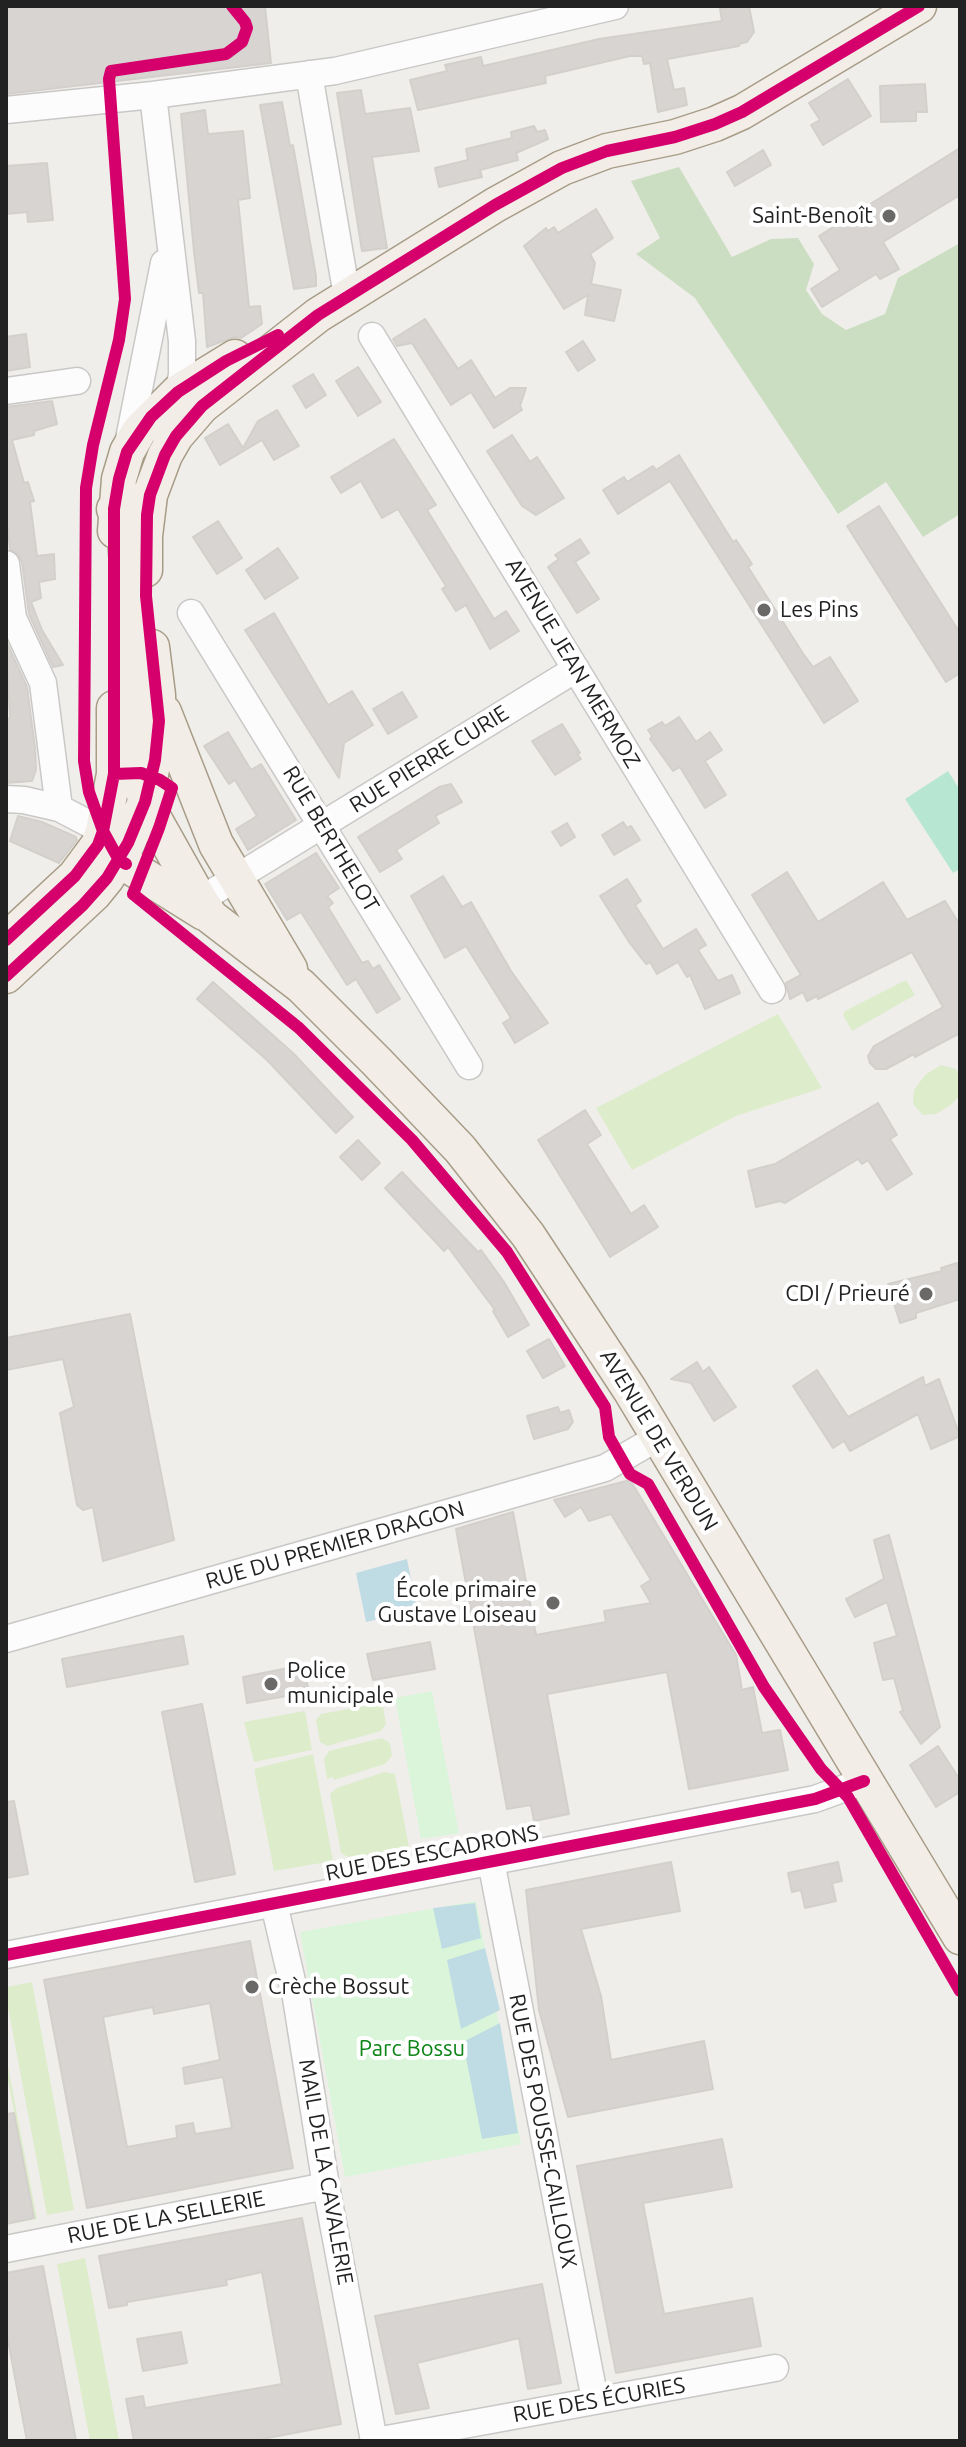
<!DOCTYPE html>
<meta charset="utf-8">
<style>
body{margin:0}
#map{position:relative;width:966px;height:2447px;overflow:hidden;background:#f0eeeb;font-family:Ubuntu,sans-serif}
canvas{display:block}
.frame{position:absolute;inset:0;border:8px solid #222;pointer-events:none}
</style>
<div id="map">
<canvas width="966" height="2447"></canvas>
<div class="frame"></div>
</div>
<script>
const ctx = document.querySelector('canvas').getContext('2d');
ctx.lineJoin = 'round';
function fillPath(path, color) { ctx.fillStyle = color; ctx.fill(path, 'evenodd'); }
const shape = rows => new Path2D(rows.map(r => 'M' + r).join(''));
function strokePath(path, color, width, dash) { ctx.strokeStyle = color; ctx.lineWidth = width; ctx.lineCap = dash ? 'butt' : 'round'; ctx.setLineDash(dash || []); ctx.stroke(path); }
function label(font, color, halo, rows, align = 'center') {
  ctx.font = font + ' Ubuntu,sans-serif'; ctx.lineWidth = 8; ctx.setLineDash([]); ctx.textBaseline = 'middle'; ctx.strokeStyle = halo; ctx.fillStyle = color; for (const [text, x, y, turn = 0] of rows) {
    ctx.save(); ctx.translate(x, y); ctx.rotate((+turn || 0) * Math.PI / 180); ctx.textAlign = isNaN(turn) ? turn : align; if (halo) ctx.strokeText(text, 0, 0); ctx.fillText(text, 0, 0); ctx.restore();
  }
}
fillPath(shape([
 [906,980,915,995,852,1031,843,1015,845,1011],
 [778,1014,822,1088,736,1116,632,1170,596,1108],
 [941,1065,956,1069,960,1077,960,1095,951,1105,936,1114,923,1115,913,1104,914,1090,925,1075],
 [375,1704,383,1707,386,1724,381,1731,327,1746,320,1742,316,1720,321,1714],
 [305,1711,312,1750,254,1762,244,1722],
 [382,1738,390,1743,392,1756,385,1764,334,1780,333,1777,327,1779,324,1759,329,1751],
 [313,1754,333,1861,274,1871,254,1769],
 [384,1772,395,1774,409,1847,350,1858,341,1853,330,1794,337,1788],
 [32,1982,74,2210,47,2215,6,1997,6,1987],
 [6,2056,37,2219,6,2225,34,2218,6,2069],
 [85,2258,119,2441,90,2441,57,2264]
]), '#ddeccb');
fillPath(shape([
 [679,167,732,257,771,239,798,238,814,264,806,290,822,314,846,330,885,314,898,278,960,243,960,514,923,537,886,482,838,514,695,298,636,254,660,238,631,181]
]), '#cbdec1');
fillPath(shape([
 [432,1691,459,1833,421,1839,395,1698],
 [476,1901,521,2144,345,2177,300,1932]
]), '#daf5da');
fillPath(shape([
 [948,771,960,790,960,869,953,873,905,799]
]), '#b7e6d2');
fillPath(shape([
 [407,1559,417,1610,366,1622,356,1573],
 [475,1903,481,1938,442,1949,433,1908],
 [485,1948,500,2010,461,2029,447,1960],
 [500,2023,518,2133,482,2139,463,2042]
]), '#bfdbe3');
const building = shape([
 [6,6,265,6,271,63,6,94,6,6],
 [740,6,749,6,754,32,747,42,739,44,739,46,667,59,674,90,684,88,687,105,658,112,650,63,644,64,642,56,630,56,545,76,546,83,418,110,410,80,447,71,445,65,481,57,483,66,599,39,722,21,720,9,740,6],
 [848,79,871,116,823,145,811,125,820,120,809,103,848,79],
 [925,84,927,112,916,112,916,121,881,122,880,86,925,84],
 [361,90,365,114,410,108,419,151,372,157,387,248,362,251,337,93,361,90],
 [282,102,290,146,293,145,316,276,316,286,294,289,260,105,282,102],
 [205,110,208,134,243,131,250,198,238,200,249,307,260,306,262,324,241,338,234,337,207,347,203,293,199,293,194,252,181,114,205,110],
 [534,126,537,132,545,130,548,139,516,153,518,160,480,170,482,177,439,187,435,168,468,160,466,149,512,138,511,132,534,126],
 [960,148,960,195,883,242,899,269,880,279,876,274,822,307,811,289,840,270,819,236,960,148],
 [763,150,771,165,735,186,727,172,763,150],
 [47,163,53,220,28,222,27,212,6,214,6,166,47,163],
 [596,209,613,238,590,254,595,263,591,284,621,290,614,321,585,315,588,295,564,309,524,246,546,228,548,231,554,227,558,233,596,209],
 [425,319,458,369,471,360,495,398,510,388,526,388,520,406,522,410,494,428,471,392,451,405,412,343,397,346,393,339,425,319],
 [26,334,30,367,6,371,6,337,26,334],
 [583,341,595,360,578,371,566,352,583,341],
 [358,367,381,402,358,416,336,381,358,367],
 [313,374,326,395,306,408,293,386,313,374],
 [52,401,57,424,34,431,34,435,12,440,24,483,28,482,34,501,30,502,37,556,54,554,55,579,39,582,41,598,31,602,42,630,63,665,53,667,29,614,22,562,18,554,10,549,6,513,6,407,52,401],
 [277,410,299,446,274,460,262,440,220,465,205,438,228,424,243,448,258,421,277,410],
 [512,435,530,462,537,457,564,498,536,515,522,506,487,451,512,435],
 [394,439,436,505,427,510,494,619,506,611,519,631,490,649,466,605,456,611,442,589,446,586,398,509,382,518,361,481,341,493,331,477,394,439],
 [679,455,733,542,736,540,752,564,748,567,804,655,813,667,830,657,858,701,824,723,670,481,618,514,603,490,624,477,627,482,653,466,656,470,679,455],
 [879,506,960,633,960,673,946,682,847,526,879,506],
 [218,521,242,558,217,574,193,537,218,521],
 [580,539,589,553,575,562,599,599,577,613,548,567,559,559,555,555,580,539],
 [278,548,298,578,265,599,246,570,278,548],
 [274,613,328,705,352,691,373,725,344,743,339,778,245,630,274,613],
 [6,641,27,687,35,748,36,770,32,781,6,783,6,719,10,718,6,641],
 [402,692,417,717,388,734,373,709,402,692],
 [679,717,696,742,710,732,722,750,705,761,726,795,705,808,680,767,673,771,650,739,652,736,648,730,662,722,665,726,679,717],
 [562,724,580,753,577,754,581,759,555,775,532,741,562,724],
 [228,732,251,770,261,764,296,820,248,850,236,829,257,816,235,780,229,784,204,746,228,732],
 [451,784,462,802,435,816,439,823,396,850,402,859,380,872,358,837,439,787,451,784],
 [18,816,42,822,76,837,77,840,59,863,10,841,18,816],
 [623,822,627,828,631,826,640,840,614,855,602,835,623,822],
 [567,823,575,837,561,846,552,832,567,823],
 [316,853,339,888,327,896,333,903,328,907,362,963,368,961,373,969,379,965,400,999,377,1013,356,979,347,985,301,912,287,920,265,884,316,853],
 [787,872,818,922,883,882,907,920,945,901,960,925,960,1038,958,1034,915,1057,914,1054,886,1069,876,1069,870,1063,868,1056,874,1046,943,1007,912,952,818,999,817,996,807,1001,803,992,790,999,786,983,801,975,752,895,787,872],
 [443,876,462,907,471,902,511,971,548,1023,515,1043,503,1023,511,1018,466,946,445,958,411,896,443,876],
 [627,879,641,901,635,905,663,949,696,929,706,945,698,950,718,981,732,975,740,993,705,1009,690,975,687,977,678,962,657,974,650,962,646,964,629,942,600,896,627,879],
 [213,982,293,1053,353,1117,336,1133,267,1060,197,999,213,982],
 [878,1103,897,1135,890,1139,912,1174,887,1190,868,1160,862,1164,858,1159,785,1203,780,1201,756,1207,748,1171,775,1164,878,1103],
 [585,1110,601,1135,587,1144,631,1214,644,1205,658,1227,610,1257,538,1140,585,1110],
 [358,1140,380,1163,362,1180,340,1157,358,1140],
 [402,1172,478,1252,481,1250,504,1282,529,1325,508,1337,493,1311,495,1310,448,1247,444,1251,385,1188,402,1172],
 [957,1263,960,1299,916,1313,916,1318,900,1323,888,1284,942,1271,941,1268,957,1263],
 [130,1314,174,1540,103,1561,93,1507,83,1510,77,1505,60,1413,74,1407,63,1359,6,1370,6,1338,130,1314],
 [549,1339,565,1366,543,1378,527,1351,549,1339],
 [697,1362,703,1372,709,1367,736,1407,714,1421,691,1383,671,1379,697,1362],
 [817,1370,848,1417,923,1377,925,1386,939,1379,960,1436,931,1449,918,1414,850,1451,844,1441,833,1448,793,1386,817,1370],
 [558,1407,560,1413,569,1410,573,1422,568,1429,534,1439,527,1416,558,1407],
 [630,1480,736,1655,742,1690,753,1687,762,1733,780,1730,788,1770,689,1789,667,1672,547,1694,569,1814,534,1821,531,1805,507,1809,456,1529,513,1512,536,1635,606,1622,604,1611,651,1603,641,1586,651,1580,611,1514,589,1521,581,1507,565,1517,554,1500,630,1480],
 [889,1535,940,1727,921,1744,900,1712,903,1711,894,1678,883,1680,874,1643,897,1636,887,1602,855,1617,846,1599,884,1579,874,1540,889,1535],
 [183,1636,188,1664,67,1687,62,1659,183,1636],
 [430,1642,435,1669,373,1680,367,1654,430,1642],
 [303,1665,309,1692,247,1703,243,1677,303,1665],
 [202,1704,235,1874,195,1882,162,1712,202,1704],
 [938,1746,960,1780,960,1792,936,1807,910,1765,938,1746],
 [14,1801,28,1874,6,1878,6,1802,14,1801],
 [671,1862,680,1911,581,1929,601,1996,611,2060,704,2041,713,2089,568,2117,539,2010,526,1890,671,1862],
 [838,1862,842,1881,832,1883,836,1901,805,1908,801,1890,792,1892,788,1873,838,1862],
 [250,1941,293,2168,87,2208,44,1980,250,1941],
 [210,2003,220,2060,183,2068,185,2084,223,2077,232,2128,195,2134,193,2123,176,2126,177,2138,127,2147,103,2017,153,2007,154,2014,210,2003],
 [14,2113,34,2218,6,2224,6,2114,14,2113],
 [722,2139,732,2187,643,2203,664,2314,752,2298,761,2346,616,2373,577,2166,722,2139],
 [302,2218,341,2424,252,2441,134,2441,126,2399,143,2396,145,2408,282,2384,262,2272,226,2280,227,2285,127,2302,127,2305,109,2308,99,2256,302,2218],
 [43,2266,76,2441,27,2441,6,2330,6,2273,43,2266],
 [542,2284,561,2383,528,2389,519,2338,417,2363,429,2408,396,2414,375,2316,542,2284],
 [181,2332,187,2363,143,2371,137,2339,181,2332]
]);
fillPath(building, '#d7d4d2');
strokePath(building, '#d3d0cc', 2);
const minor = shape([
 [309,74,347,296],
 [153,95,182,341,182,376,174,404],
 [6,110,153,95,335,71,615,6],
 [372,336,772,990],
 [6,391,77,381],
 [128,444,164,263],
 [6,564,13,618,43,683,59,808],
 [191,613,469,1066],
 [6,799,24,800,59,808,103,831],
 [200,900,576,669],
 [6,1639,605,1468,659,1437],
 [491,1861,595,2400],
 [274,1904,296,1998,326,2186,374,2441],
 [6,1955,815,1799,864,1781],
 [6,2249,326,2186],
 [376,2441,775,2368]
]);
const major = shape([
 [114,509,125,536,133,652,134,730,145,802,200,900,211,917,301,986,377,1062,460,1149,528,1235,630,1390,960,1937],
 [115,531,119,479,127,452,139,431,178,392,235,357],
 [145,570,145,536,150,495,165,455,176,436,202,406,318,315,495,205,562,168,607,151,675,137,715,124,742,112,919,6],
 [164,712,216,844,290,969],
 [108,840,119,860,204,913],
 [6,940,75,876,98,845,103,831,114,774,114,708],
 [6,976,94,894,107,878,128,843,145,802,159,737,158,695,152,647]
]);
strokePath(minor, '#c9c8c7', 29);
strokePath(major, '#a79c86', 37);
strokePath(minor, '#fdfcfc', 26);
strokePath(major, '#f3ede7', 34);
strokePath(shape([
 [114,774,141,773,160,780,172,788,159,828,133,894,299,1028,412,1140,507,1252,605,1407,609,1437,630,1474,648,1484,764,1687,821,1769,848,1797,960,1991],
 [126,864,119,860,103,831,89,792,84,761,86,488,93,445,119,340,125,299,109,79,111,71,226,54,242,42,247,28,245,22,232,6],
 [6,940,75,876,98,845,103,831,114,774,114,509,119,479,127,452,151,417,178,392,226,361,278,335],
 [6,976,83,905,107,878,128,843,145,802,155,760,159,721,146,596,147,515,150,495,165,455,176,436,202,406,318,315,495,205,562,168,607,151,675,137,715,124,742,112,919,6],
 [6,1955,815,1799,864,1781]
]), '#d6006c', 12);
for (const [x, y, r, color] of [
 [889,216,8,"#6a6968"],
 [764,610,8,"#6a6968"],
 [926,1294,8,"#6a6968"],
 [553,1603,8,"#6a6968"],
 [271,1684,8,"#6a6968"],
 [252,1987,8,"#6a6968"]
]) { const dot = new Path2D(); dot.arc(x, y, r, 0, 2 * Math.PI); ctx.fillStyle = color; ctx.fill(dot); strokePath(dot, '#fff', 3); }
label('22px', '#222', '#fff', [
 ["Saint-Benoît",873,216],
 ["Les Pins",780,610,"left"],
 ["CDI / Prieuré",910,1294],
 ["École primaire",537,1590],
 ["Gustave Loiseau",537,1615],
 ["Police",287,1671,"left"],
 ["municipale",287,1696,"left"],
 ["Crèche Bossut",268,1987,"left"]
], 'right');
label('22px', '#222', '#fff', [
 ["AVENUE JEAN MERMOZ",573,663,59],
 ["RUE PIERRE CURIE",429,759,-32],
 ["RUE BERTHELOT",331,839,59],
 ["AVENUE DE VERDUN",659,1440,59],
 ["RUE DU PREMIER DRAGON",335,1545,-16],
 ["RUE DES ESCADRONS",432,1853,-11],
 ["RUE DES POUSSE-CAILLOUX",543,2131,79],
 ["MAIL DE LA CAVALERIE",326,2172,80],
 ["RUE DE LA SELLERIE",166,2217,-11],
 ["RUE DES ÉCURIES",599,2400,-10]
]);
label('22px', '#0c8416', '#fff', [
 ["Parc Bossu",412,2049]
]);
</script>
